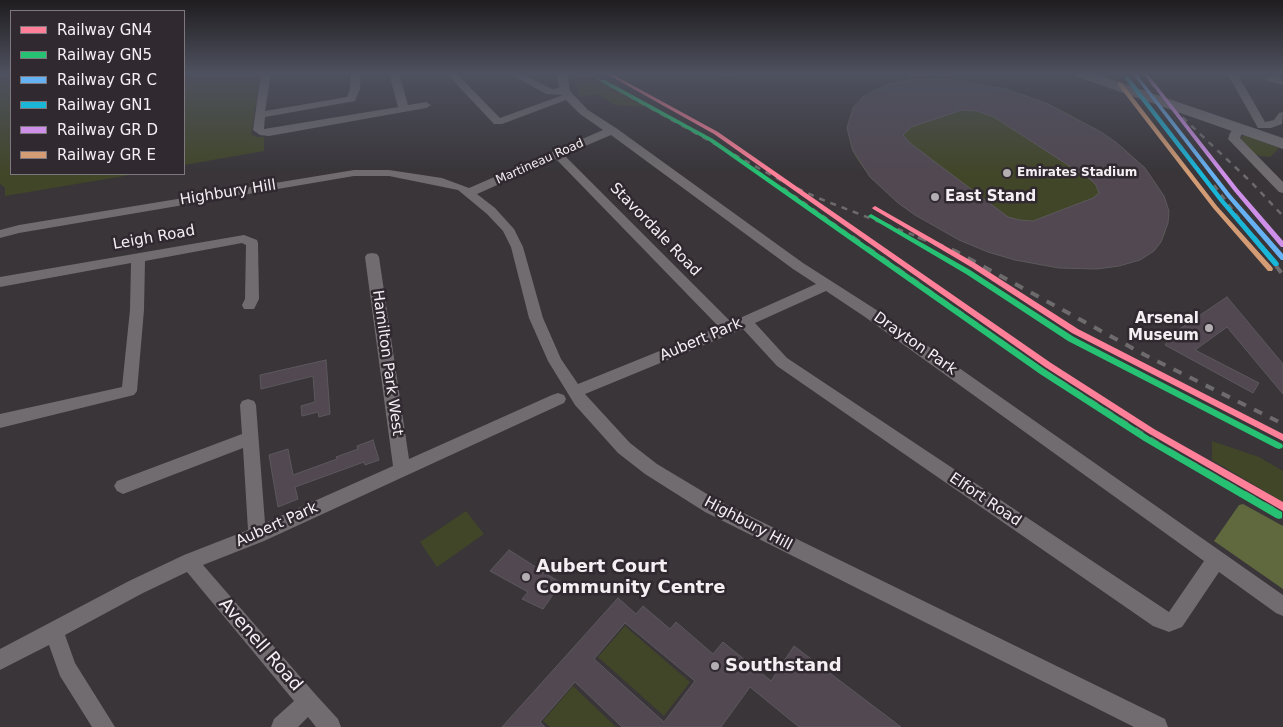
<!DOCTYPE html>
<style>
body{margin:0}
#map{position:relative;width:1283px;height:727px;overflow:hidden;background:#393539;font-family:"DejaVu Sans",sans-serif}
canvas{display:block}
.legend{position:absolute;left:10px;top:10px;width:175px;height:165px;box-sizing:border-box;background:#302930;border:1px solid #7e787e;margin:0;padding:6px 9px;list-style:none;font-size:15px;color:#f4eff3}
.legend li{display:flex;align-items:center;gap:10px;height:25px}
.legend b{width:25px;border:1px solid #7e787e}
</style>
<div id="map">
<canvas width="1283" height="727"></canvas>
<ul class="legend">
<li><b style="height:6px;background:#ff8098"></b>Railway GN4</li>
<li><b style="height:6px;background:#26c172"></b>Railway GN5</li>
<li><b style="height:6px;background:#66b1f2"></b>Railway GR C</li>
<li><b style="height:6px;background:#1ab6d8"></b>Railway GN1</li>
<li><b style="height:6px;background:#ce8fe9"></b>Railway GR D</li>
<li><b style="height:6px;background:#d39c74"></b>Railway GR E</li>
</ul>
</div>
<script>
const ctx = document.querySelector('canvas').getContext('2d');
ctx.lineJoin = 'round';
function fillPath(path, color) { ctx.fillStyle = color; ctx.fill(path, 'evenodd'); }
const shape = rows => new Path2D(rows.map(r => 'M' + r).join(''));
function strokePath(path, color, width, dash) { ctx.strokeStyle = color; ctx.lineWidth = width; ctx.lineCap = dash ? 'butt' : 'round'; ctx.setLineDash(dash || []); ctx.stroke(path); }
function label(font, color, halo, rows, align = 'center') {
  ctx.font = font + ' "DejaVu Sans",sans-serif'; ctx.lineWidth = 5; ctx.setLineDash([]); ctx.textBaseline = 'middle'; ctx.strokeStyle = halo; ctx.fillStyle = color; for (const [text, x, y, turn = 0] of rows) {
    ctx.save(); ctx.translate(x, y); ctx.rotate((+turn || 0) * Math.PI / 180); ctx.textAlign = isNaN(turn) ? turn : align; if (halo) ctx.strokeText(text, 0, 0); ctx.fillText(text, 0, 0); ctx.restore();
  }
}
fillPath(shape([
 [0,73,11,73,11,174,136,174,5,196,5,188,0,184],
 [184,73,261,73,251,134,256,137,264,137,264,151,184,165],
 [574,73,582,73,645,107,615,105,597,94,581,97,574,82],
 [933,78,988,85,1027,96,1066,112,1117,143,1145,168,1164,196,1169,214,1165,234,1161,242,1140,260,1119,266,1097,269,1059,268,1015,260,959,240,898,203,870,177,856,158,850,144,847,128,849,118,855,104,875,89,905,80],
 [1243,136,1247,136,1279,148,1270,157,1260,156,1254,153,1242,140,1241,137],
 [1212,441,1259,457,1283,471,1283,502,1212,460],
 [466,511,484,534,437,567,420,542],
 [625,626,690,682,664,716,598,657],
 [573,686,616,727,550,727,543,721]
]), '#414628');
fillPath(shape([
 [1243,504,1283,526,1283,589,1214,541,1239,505]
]), '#60683e');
const building = shape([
 [913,79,950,79,1006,89,1048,104,1101,132,1117,143,1145,168,1164,196,1169,211,1168,223,1161,242,1154,251,1140,260,1119,266,1097,269,1059,268,1015,260,988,252,959,240,915,215,898,203,870,177,853,151,847,128,853,108,864,96,889,84,913,79],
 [962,110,977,111,994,117,1091,180,1096,185,1099,193,1093,198,1033,221,1019,220,1008,217,910,143,903,135,911,127,962,110],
 [1227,297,1283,364,1283,394,1227,327,1195,350,1259,383,1253,393,1165,345,1172,334,1227,297],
 [326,360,330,414,319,417,318,412,302,416,301,406,315,402,313,376,261,389,260,375,326,360],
 [373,440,379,460,365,465,364,462,295,487,298,499,278,507,269,455,288,449,293,475,337,459,336,457,358,449,357,446,373,440],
 [509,550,561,583,543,609,522,599,528,592,490,571,509,550],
 [618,598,636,614,643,606,670,629,676,622,713,654,723,642,771,681,794,646,901,727,799,727,750,687,721,727,622,727,575,682,540,722,545,727,502,727,618,598],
 [625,623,695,681,664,722,594,659,625,623]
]);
fillPath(building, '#514851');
strokePath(building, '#5c595c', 1);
fillPath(shape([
 [261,73,271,73,265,111,347,97,350,89,351,73,361,73,360,89,355,101,265,117,264,129,398,107,389,73,399,73,408,105,426,102,431,105,426,108,269,136,260,135,253,130,261,73],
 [446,73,456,73,500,118,563,95,546,94,508,73,520,73,552,89,559,88,557,73,567,73,570,91,588,110,616,128,803,263,875,309,1283,595,1283,616,1276,613,1219,572,1182,627,1169,632,1153,626,777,366,743,329,585,394,630,443,657,464,717,500,1165,719,1168,727,1134,727,705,512,645,474,618,453,575,405,548,361,529,318,511,247,503,231,487,214,458,190,389,176,354,176,19,233,0,238,0,230,19,225,354,170,389,170,442,178,469,188,603,130,580,114,566,100,502,124,494,124,446,73],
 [611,135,793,269,816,284,731,322,564,155,611,135],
 [556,159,719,327,578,384,561,359,543,318,523,247,514,229,495,208,477,194,556,159],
 [826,291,865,317,1204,561,1169,612,787,358,755,323,826,291],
 [719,73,739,73,737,75,723,77,720,76,719,73],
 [1227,73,1237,73,1265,122,1274,120,1279,113,1283,112,1282,124,1271,128,1258,128,1227,73],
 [1271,76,1283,79,1283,85,1267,81,1266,79,1271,76],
 [1239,126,1244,129,1240,138,1283,182,1283,193,1279,192,1228,139,1230,133,1235,127,1239,126],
 [244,235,257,240,258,243,259,299,254,309,244,309,242,305,245,299,246,245,242,243,145,261,144,310,137,391,134,395,0,428,0,414,122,387,130,310,131,263,0,287,0,277,244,235],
 [372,253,377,254,379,257,409,459,552,395,558,393,564,395,566,399,564,403,264,541,203,565,316,695,338,719,341,727,316,727,308,717,298,727,271,727,274,719,294,701,187,572,143,593,65,635,75,663,115,727,92,727,60,676,49,645,0,670,0,649,129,581,184,555,248,530,243,448,123,494,117,491,114,486,117,481,242,434,240,405,242,401,248,399,254,401,256,405,265,523,393,466,365,257,367,254,372,253]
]), '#706c6f');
fillPath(shape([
 [1073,73,1093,73,1283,138,1283,149,1075,76,1073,73]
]), '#706d70');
strokePath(shape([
 [587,73,780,180,818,198,921,238],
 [1150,82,1180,115,1252,183,1283,216],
 [1214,185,1254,238],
 [783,188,854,238]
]), '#6e6b6c', 2.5, [6, 6]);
strokePath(shape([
 [852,237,1042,370,1170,451],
 [918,237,955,251,1145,355,1283,424],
 [1254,237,1283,275]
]), '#6e6b6c', 4, [9, 9]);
strokePath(shape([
 [1168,450,1283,515]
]), '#6e6b6c', 5, [11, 11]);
fillPath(shape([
 [605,73,610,73,718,132,1051,363,1154,429,1283,502,1283,511,1148,433,1045,367,714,134,605,73],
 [875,206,975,263,1078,329,1283,434,1283,441,1072,333,971,267,873,209,872,208,875,206]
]), '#ff8098');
fillPath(shape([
 [601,80,605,80,713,139,1046,370,1150,437,1282,512,1282,518,1279,519,1276,518,1144,441,1040,374,709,141,601,82,601,80],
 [871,214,970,270,1074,337,1282,444,1283,446,1282,448,1279,449,1276,448,1068,341,966,274,869,217,868,216,871,214]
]), '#26c172');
fillPath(shape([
 [1132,73,1136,73,1231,195,1283,254,1283,260,1281,260,1227,197,1132,73]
]), '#66b1f2');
fillPath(shape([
 [1125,77,1129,77,1224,200,1278,262,1279,264,1278,266,1274,266,1220,202,1125,79,1125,77]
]), '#1ab6d8');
fillPath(shape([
 [1143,73,1147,73,1238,189,1283,241,1283,247,1281,247,1234,191,1143,73]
]), '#ce8fe9');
fillPath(shape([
 [1120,82,1122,83,1217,206,1272,267,1273,269,1272,271,1268,271,1213,208,1118,85,1117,84,1120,82]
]), '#d39c74');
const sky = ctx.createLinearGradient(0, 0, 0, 174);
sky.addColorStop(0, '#1f1d1f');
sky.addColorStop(0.42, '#4e515f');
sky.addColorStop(1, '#4e515f00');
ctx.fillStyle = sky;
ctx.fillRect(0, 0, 1283, 174);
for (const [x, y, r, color] of [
 [1007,173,5,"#b3aeb2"],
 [935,197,5,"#b3aeb2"],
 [1209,328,5,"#b3aeb2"],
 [526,577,5,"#b3aeb2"],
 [715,666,5,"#b3aeb2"]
]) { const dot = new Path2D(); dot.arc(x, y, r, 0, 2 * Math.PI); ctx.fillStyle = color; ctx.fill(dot); strokePath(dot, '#302930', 2); }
label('12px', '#f4eff3', '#302930', [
 ["Martineau Road",540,162,-24]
]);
label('bold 12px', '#f4eff3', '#302930', [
 ["Emirates Stadium",1017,173]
], 'left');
label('15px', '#f4eff3', '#302930', [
 ["Highbury Hill",228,193,-9],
 ["Stavordale Road",655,230,46],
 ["Leigh Road",154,238,-10],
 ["Aubert Park",701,340,-23],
 ["Drayton Park",915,344,35],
 ["Hamilton Park West",387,363,82],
 ["Elfort Road",985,500,34],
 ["Highbury Hill",748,524,28],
 ["Aubert Park",277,525,-24]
]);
label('bold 15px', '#f4eff3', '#302930', [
 ["East Stand",945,197],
 ["Arsenal",1199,319,"right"],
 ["Museum",1199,336,"right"]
], 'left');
label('bold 18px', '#f4eff3', '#302930', [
 ["Aubert Court",536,567],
 ["Community Centre",536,588],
 ["Southstand",725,666]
], 'left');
label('18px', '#f4eff3', '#302930', [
 ["Avenell Road",260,645,49]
]);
</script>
